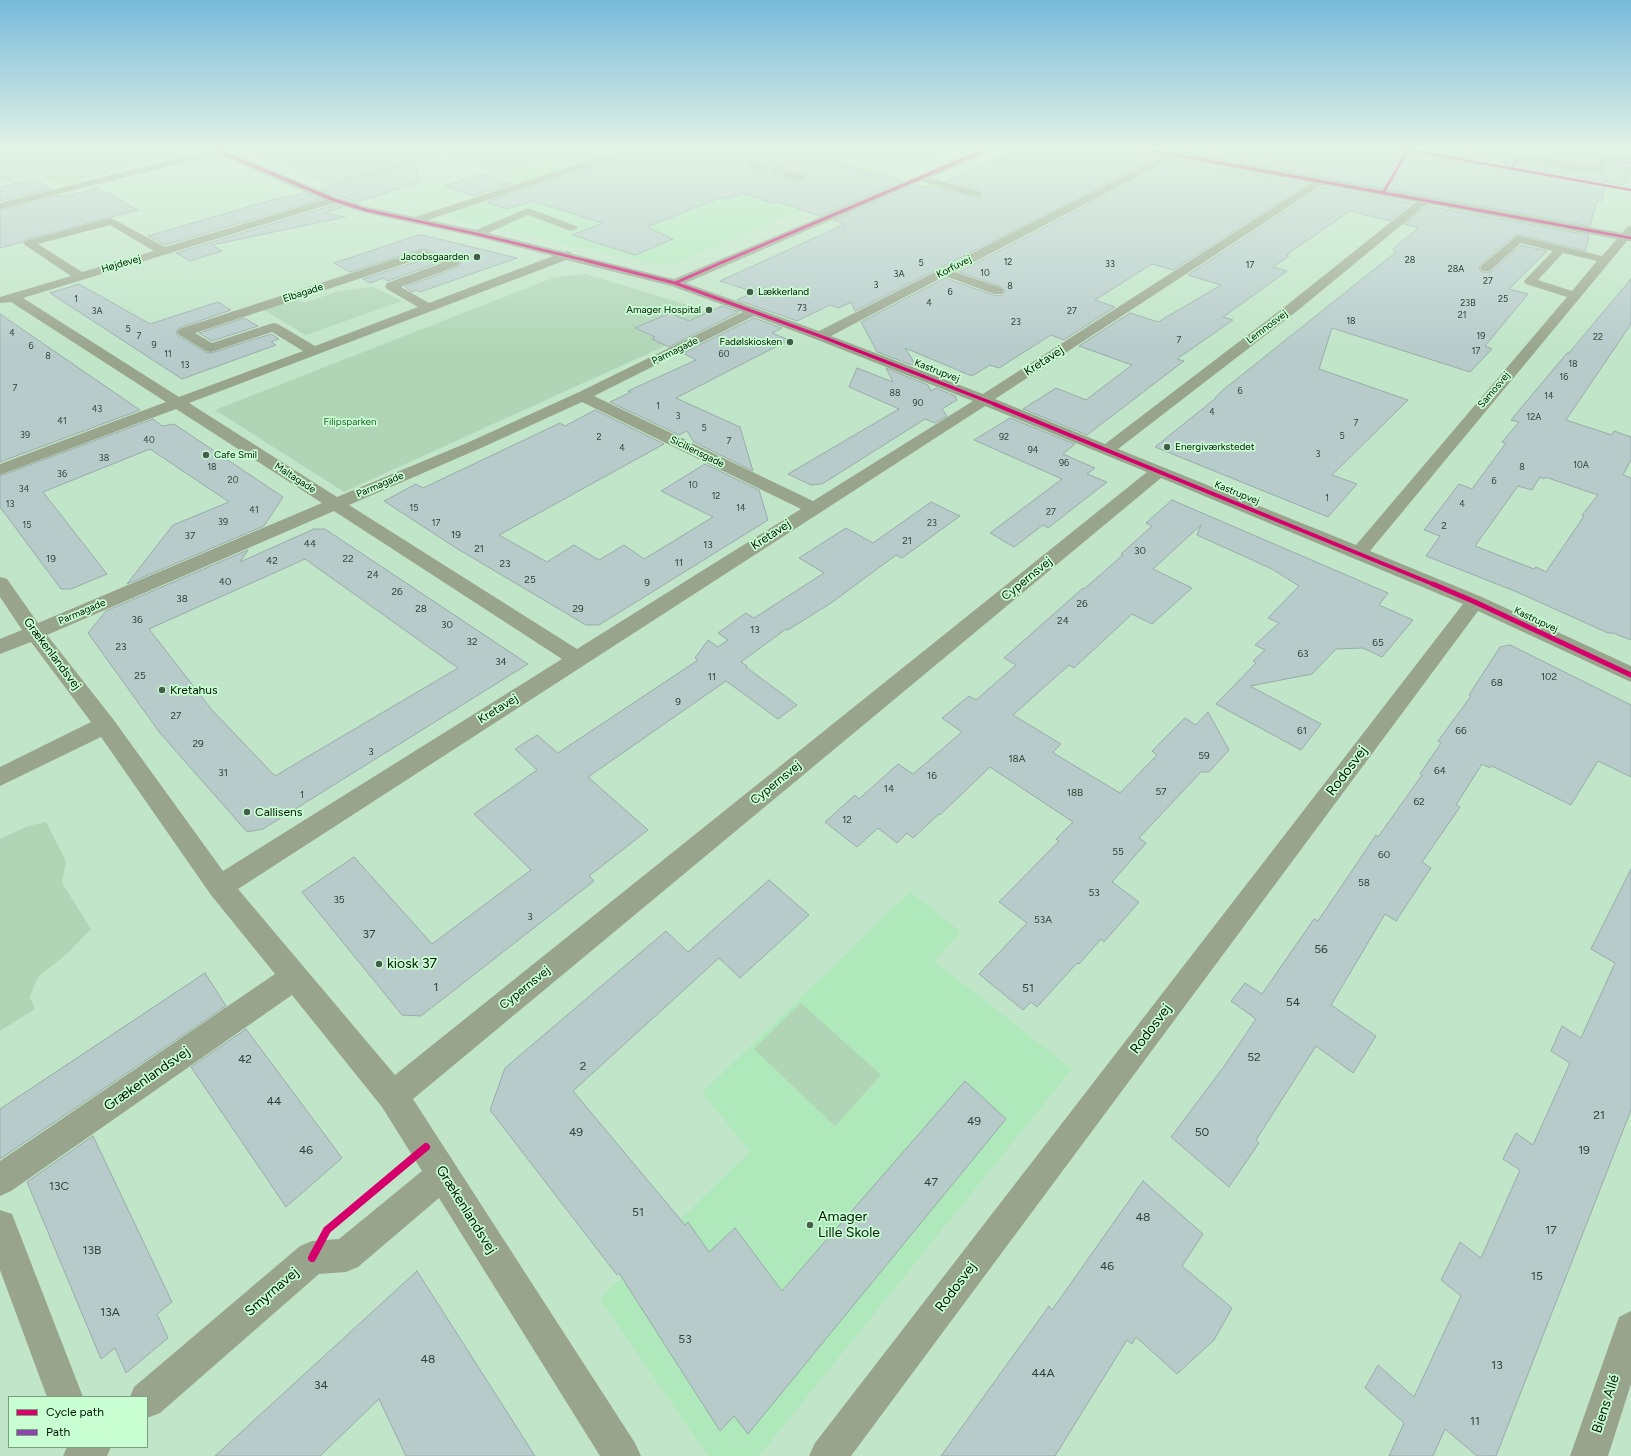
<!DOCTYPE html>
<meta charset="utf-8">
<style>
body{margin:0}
#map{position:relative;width:1631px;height:1456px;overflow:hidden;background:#c1e5c8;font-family:Figtree,sans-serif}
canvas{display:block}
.legend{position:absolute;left:8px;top:1396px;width:140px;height:52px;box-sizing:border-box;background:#c9fed2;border:1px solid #79a180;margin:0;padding:5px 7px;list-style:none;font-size:12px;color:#001605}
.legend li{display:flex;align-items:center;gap:8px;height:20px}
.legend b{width:20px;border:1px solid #79a180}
</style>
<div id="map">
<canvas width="1631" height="1456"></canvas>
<ul class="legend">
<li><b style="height:5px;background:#d6006c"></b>Cycle path</li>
<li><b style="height:5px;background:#8e44ad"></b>Path</li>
</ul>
</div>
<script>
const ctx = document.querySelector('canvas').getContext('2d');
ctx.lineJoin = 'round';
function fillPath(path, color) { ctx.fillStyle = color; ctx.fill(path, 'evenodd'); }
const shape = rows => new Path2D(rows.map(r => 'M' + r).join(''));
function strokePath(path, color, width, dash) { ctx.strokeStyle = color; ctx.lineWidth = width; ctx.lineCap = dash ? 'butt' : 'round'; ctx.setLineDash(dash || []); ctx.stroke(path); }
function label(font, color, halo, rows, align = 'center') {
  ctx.font = font + ' Figtree,sans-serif'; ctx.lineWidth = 3.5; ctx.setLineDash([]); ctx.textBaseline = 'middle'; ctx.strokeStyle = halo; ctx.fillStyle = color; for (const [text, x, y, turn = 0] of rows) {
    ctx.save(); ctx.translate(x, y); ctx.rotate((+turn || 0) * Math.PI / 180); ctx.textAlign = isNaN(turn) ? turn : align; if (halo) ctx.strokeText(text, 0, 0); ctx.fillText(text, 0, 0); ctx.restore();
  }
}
fillPath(shape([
 [582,149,950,149,670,265,664,266,430,214,522,183,499,175],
 [910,892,961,932,934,961,1072,1069,759,1456,708,1456,600,1299,750,1151,702,1093]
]), '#afe8ba');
fillPath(shape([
 [0,149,177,149,187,153,59,185,38,173,0,182],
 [242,149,582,149,499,175,441,154,331,185],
 [586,274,684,304,724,319,344,492,215,410,555,277],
 [373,287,402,301,306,335,262,309,295,298,304,303,339,291],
 [46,822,66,861,62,883,91,929,68,953,38,977,30,997,35,1009,0,1031,0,839,28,826],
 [801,1003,881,1075,835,1126,754,1049]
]), '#b0d5b6');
const building = shape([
 [642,149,850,149,850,150,827,159,902,181,820,216,776,201,772,203,742,193,727,199,722,197,647,227,673,239,635,255,572,235,603,223,532,201,507,209,487,202,635,152,642,149],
 [751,160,761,163,764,166,758,170,748,167,745,164,751,160],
 [789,170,804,175,806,178,800,182,785,177,783,174,789,170],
 [1020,149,1138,149,1140,152,1159,157,855,311,851,302,839,308,830,305,797,321,737,300,754,292,720,281,845,224,834,220,916,185,925,188,930,185,972,197,980,198,982,195,980,191,946,181,1020,149],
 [1165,149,1583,149,1595,151,1601,155,1601,157,1594,164,1579,164,1515,152,1509,157,1515,160,1579,172,1595,174,1604,171,1613,159,1614,154,1631,157,1631,171,1625,183,1622,185,1606,182,1602,201,1597,200,1590,226,1165,149],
 [1174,160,1307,184,1173,270,1152,264,1095,300,1115,307,1064,340,1051,335,999,368,990,365,972,376,905,348,917,367,877,352,861,322,945,278,993,295,1002,296,1005,292,1002,287,959,272,1174,160],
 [414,162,420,182,357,202,320,189,414,162],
 [482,174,511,184,473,196,445,186,482,174],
 [35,179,51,189,0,201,0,187,35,179],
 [1322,187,1412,203,1390,221,1350,211,1286,255,1289,256,1273,267,1287,271,1223,317,1233,320,1177,359,1184,361,1087,435,1023,409,1056,388,1086,400,1132,365,1079,346,1130,313,1158,322,1221,285,1188,275,1322,187],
 [98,188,138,210,25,240,22,242,0,248,0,210,62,195,65,196,98,188],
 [304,193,320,200,165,245,148,236,286,196,290,197,304,193],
 [334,205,342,207,325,213,345,217,212,245,222,251,190,261,176,253,334,205],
 [1427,206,1589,235,1586,251,1519,235,1514,236,1481,264,1479,267,1481,272,1491,272,1521,245,1547,251,1509,289,1528,294,1485,346,1492,349,1470,372,1332,328,1319,369,1408,400,1332,475,1357,484,1328,517,1155,447,1216,398,1215,398,1223,390,1396,252,1393,249,1418,228,1404,224,1427,206],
 [419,235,422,235,517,258,420,292,417,290,412,292,405,287,459,267,461,264,459,259,422,249,350,272,334,263,419,235],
 [422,260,437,263,388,281,383,278,370,283,363,279,422,260],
 [1631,279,1631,324,1566,420,1612,435,1614,431,1631,437,1631,460,1623,475,1631,478,1631,640,1613,633,1608,633,1517,592,1426,556,1440,536,1424,530,1459,484,1472,489,1506,443,1502,442,1519,422,1511,420,1567,353,1569,353,1631,279],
 [1540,477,1544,479,1545,477,1598,495,1582,515,1584,516,1546,572,1536,567,1534,569,1475,546,1518,486,1532,490,1540,477],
 [79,284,150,324,218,302,231,310,179,328,176,331,178,336,206,352,211,353,271,334,279,339,271,342,276,345,182,379,50,293,79,284],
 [722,306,739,312,669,347,652,339,655,337,635,328,670,313,689,321,722,306],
 [0,314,140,410,0,462,0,314],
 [244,318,258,326,212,341,199,333,244,318],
 [754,318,782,328,772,333,789,340,676,398,740,427,753,471,694,442,687,431,679,435,610,402,631,392,628,391,696,360,683,353,754,318],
 [857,368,893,382,886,368,928,385,931,391,936,388,955,396,957,400,942,409,947,416,935,423,925,419,822,484,811,485,788,474,899,409,849,387,857,368],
 [595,410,664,444,499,535,547,562,574,545,599,560,624,545,644,559,713,517,661,491,705,464,759,490,768,520,599,625,586,625,456,548,384,501,416,484,423,488,560,423,565,426,595,410],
 [1010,418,1075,444,1063,454,1095,468,1087,474,1107,482,1048,528,1043,525,1014,547,990,533,1062,479,974,440,1010,418],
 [153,419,162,426,174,424,283,497,264,526,127,584,173,525,229,502,150,449,43,492,107,574,71,589,61,589,0,507,0,476,153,419],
 [1172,500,1388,593,1379,605,1413,620,1382,657,1363,648,1336,649,1312,674,1250,686,1321,724,1301,750,1216,704,1256,663,1253,661,1265,650,1255,645,1279,623,1268,618,1299,586,1272,569,1197,535,1201,525,1153,569,1192,588,1152,624,1132,614,1074,668,1069,665,1013,715,1061,744,1053,752,1055,754,1120,793,1157,755,1152,751,1185,718,1196,725,1208,712,1229,750,1209,772,1201,772,1139,838,1146,843,1112,882,1139,902,1104,942,1101,939,1079,964,1077,963,1037,1007,1031,1002,1023,1010,979,974,1027,923,999,902,1059,841,1056,839,1073,822,990,767,940,815,939,814,913,838,907,833,897,843,878,828,857,847,825,822,855,795,859,799,898,764,913,774,962,732,942,718,969,696,976,700,1016,665,1004,658,1083,588,1084,589,1123,555,1121,554,1152,526,1146,523,1172,500],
 [931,502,960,516,902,558,896,555,831,603,788,630,786,629,741,662,747,666,746,667,797,705,778,719,726,681,588,777,648,830,589,876,594,881,421,1016,402,1015,302,892,354,857,432,944,531,870,474,814,537,770,515,749,537,735,558,753,698,660,695,658,708,640,718,647,728,640,718,633,746,613,754,618,824,573,799,558,846,528,873,543,931,502],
 [314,529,325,529,528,664,263,829,247,832,160,733,88,633,106,611,248,550,240,562,314,529],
 [305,559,458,668,275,776,212,710,149,629,305,559],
 [1510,645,1631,705,1631,777,1598,761,1571,805,1492,766,1490,768,1482,764,1456,805,1460,807,1422,862,1431,868,1396,921,1385,914,1331,1005,1376,1036,1353,1073,1316,1046,1256,1140,1259,1143,1229,1187,1171,1137,1225,1065,1256,1019,1231,1001,1245,983,1262,994,1314,919,1318,921,1376,835,1378,837,1422,775,1420,774,1441,743,1438,741,1471,696,1469,695,1500,647,1510,645],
 [1631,869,1631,1110,1496,1456,1477,1456,1445,1429,1433,1456,1389,1456,1404,1423,1365,1388,1378,1365,1414,1397,1461,1296,1441,1280,1460,1242,1481,1258,1520,1170,1503,1159,1516,1133,1533,1145,1570,1063,1551,1051,1562,1026,1581,1038,1615,963,1591,949,1631,869],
 [769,880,809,915,740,978,719,958,573,1091,685,1225,688,1222,709,1252,735,1228,782,1291,965,1081,1006,1119,748,1434,734,1416,720,1431,619,1273,617,1275,490,1110,505,1068,666,931,688,952,769,880],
 [205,973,226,1006,0,1159,0,1109,205,973],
 [246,1029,342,1158,286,1207,191,1067,246,1029],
 [93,1136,172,1302,157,1314,168,1338,126,1373,115,1348,101,1359,27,1182,93,1136],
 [1143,1181,1203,1234,1182,1266,1232,1308,1214,1340,1177,1374,1136,1337,1132,1344,1127,1340,1055,1456,941,1456,1049,1306,1052,1310,1143,1181],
 [417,1271,535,1456,406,1456,379,1399,320,1456,215,1456,417,1271]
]);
fillPath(building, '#b7cbcb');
strokePath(building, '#97aba9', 1);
strokePath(shape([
 [758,166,789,174]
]), '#a4c6ab', 10, [10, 5.5]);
fillPath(shape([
 [210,149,229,149,227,151,338,198,368,207,415,217,624,149,636,149,635,151,428,220,476,230,528,208,576,226,578,228,572,231,568,230,528,215,488,233,565,252,568,251,573,254,674,279,981,149,992,149,991,151,930,178,980,192,981,194,980,196,972,196,921,181,686,283,819,331,1163,156,1140,151,1139,149,1156,149,1174,151,1622,233,1627,227,1631,226,1631,241,1627,241,1370,551,1482,597,1631,666,1631,682,1478,611,851,1456,809,1456,815,1443,1463,604,1161,478,413,1099,635,1443,641,1456,600,1456,439,1198,358,1267,346,1272,319,1274,160,1413,147,1418,147,1397,130,1397,134,1387,300,1246,312,1241,339,1239,422,1171,382,1107,292,995,11,1191,0,1196,0,1161,275,974,211,895,101,737,0,786,0,767,91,722,31,642,0,654,0,639,22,630,0,597,0,577,7,579,38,623,322,503,176,409,0,475,0,464,166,402,11,302,0,303,0,297,71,276,25,245,23,243,25,241,111,218,165,247,324,200,217,154,0,209,0,203,210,150,210,149],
 [1174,158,1311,183,983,394,831,336,945,276,994,294,1002,294,1004,291,1002,288,955,272,1174,158],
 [1322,185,1416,202,1287,305,1105,444,995,399,1322,185],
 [334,203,366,213,477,237,553,256,429,303,401,287,458,266,460,263,458,260,422,250,179,329,177,332,179,335,206,351,211,352,272,332,303,351,179,397,23,298,334,203],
 [1427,204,1617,239,1602,256,1519,236,1515,237,1482,265,1480,268,1482,271,1490,271,1521,243,1553,251,1524,281,1526,284,1567,297,1356,545,1118,449,1297,311,1427,204],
 [110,225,154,251,82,272,38,244,110,225],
 [1563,253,1597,261,1572,291,1538,280,1563,253],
 [422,258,442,263,387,283,385,286,387,289,418,307,315,346,278,324,273,323,212,343,195,333,422,258],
 [566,260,671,286,743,312,577,393,469,442,337,497,189,403,566,260],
 [754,316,815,339,973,401,813,501,594,396,754,316],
 [582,402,801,509,577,649,349,505,481,448,582,402],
 [985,406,1147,472,395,1075,238,889,985,406],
 [334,511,562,659,223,871,113,719,47,635,334,511],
 [1596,149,1606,149,1613,153,1612,158,1603,170,1595,172,1579,171,1515,159,1510,156,1515,153,1579,165,1595,166,1602,158,1603,154,1597,151,1596,149],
 [751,161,761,164,763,166,758,169,748,166,746,164,751,161],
 [789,171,804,176,805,178,800,181,785,176,784,174,789,171],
 [0,1210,12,1214,83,1397,47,1397,0,1270,0,1210],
 [1631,1311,1631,1384,1608,1456,1570,1456,1619,1317,1631,1311],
 [67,1447,111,1447,107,1456,63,1456,67,1447]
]), '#99a48d');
strokePath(shape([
 [1607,158,1631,163],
 [1512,169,1517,160,1515,156]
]), '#8e44ad', 2, [4, 2]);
strokePath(shape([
 [214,149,334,200,366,210,477,234,592,262],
 [1143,149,1631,238],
 [1408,150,1631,190],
 [1383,193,1408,150,1399,149],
 [723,262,988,149]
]), '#d6006c', 2.5);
strokePath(shape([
 [588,261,675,283,820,336,997,405],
 [675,283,725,261]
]), '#d6006c', 3);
strokePath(shape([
 [994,404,1435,585]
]), '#d6006c', 4);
strokePath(shape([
 [1433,584,1475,602,1631,675]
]), '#d6006c', 5);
strokePath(shape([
 [312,1258,327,1230,426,1147]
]), '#d6006c', 8);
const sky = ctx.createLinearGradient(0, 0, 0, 352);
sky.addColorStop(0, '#77b9da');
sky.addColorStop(0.42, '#e3f3e6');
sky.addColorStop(1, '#e3f3e600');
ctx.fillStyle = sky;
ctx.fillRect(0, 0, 1631, 352);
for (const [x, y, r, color] of [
 [477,257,4,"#445e49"],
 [750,292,4,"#445e49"],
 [709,310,4,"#445e49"],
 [790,342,4,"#445e49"],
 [1167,447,4,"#445e49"],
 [206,455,4,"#445e49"],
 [162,690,4,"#445e49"],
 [247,812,4,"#445e49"],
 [379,964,4,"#445e49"],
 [810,1225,4,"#445e49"]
]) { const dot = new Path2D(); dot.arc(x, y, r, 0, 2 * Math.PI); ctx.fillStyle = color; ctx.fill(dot); strokePath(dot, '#c9fed2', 1.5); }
label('9px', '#2e4336', null, [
 ["28",1410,260],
 ["12",1008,262],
 ["5",921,263],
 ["33",1110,264],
 ["17",1250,265],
 ["28A",1456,269],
 ["10",985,273],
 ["3A",899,274],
 ["27",1488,281],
 ["3",876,285],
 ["8",1010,286],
 ["6",950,292],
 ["1",76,299],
 ["25",1503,299],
 ["4",929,303],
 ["23B",1468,303],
 ["73",802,308],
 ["3A",97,311],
 ["27",1072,311],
 ["21",1462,315],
 ["18",1351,321],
 ["23",1016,322],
 ["5",128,329],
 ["4",12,333],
 ["7",139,336],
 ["19",1481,336],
 ["22",1598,337],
 ["7",1179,340],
 ["9",154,345],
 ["6",31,346],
 ["17",1476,351],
 ["11",168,354],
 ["60",724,354],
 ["8",48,356],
 ["18",1573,364],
 ["13",185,365],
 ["16",1564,377],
 ["7",15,388],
 ["6",1240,391],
 ["88",895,393],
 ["14",1549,396],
 ["90",918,403],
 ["1",658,406],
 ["43",97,409],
 ["4",1212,412],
 ["3",678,416],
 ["12A",1534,417],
 ["41",62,421],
 ["7",1356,423],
 ["5",704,428],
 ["39",25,435],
 ["5",1342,436],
 ["2",599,437],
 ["92",1004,437],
 ["40",149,440],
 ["7",729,441],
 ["4",622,448],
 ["94",1033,450],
 ["3",1318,454],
 ["38",104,458],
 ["96",1064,463],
 ["10A",1581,465],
 ["18",212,467],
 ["8",1522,467],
 ["36",62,474],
 ["20",233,480],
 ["6",1494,481],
 ["10",693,485],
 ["34",24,489],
 ["12",716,496],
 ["1",1327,498],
 ["13",10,504],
 ["4",1462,504],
 ["15",414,508],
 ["14",741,508],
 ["41",254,510],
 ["27",1051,512],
 ["39",223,522],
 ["17",436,523],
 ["23",932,523],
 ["15",27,525]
]);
label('10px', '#001605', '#c9fed2', [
 ["Jacobsgaarden",469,257],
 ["Lækkerland",758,292,"left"],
 ["Amager Hospital",701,310],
 ["Fadølskiosken",782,342],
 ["Energiværkstedet",1175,447,"left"],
 ["Cafe Smil",214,455,"left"]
], 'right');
label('10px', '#001605', '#c9fed2', [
 ["Højdevej",121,264,-16],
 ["Korfuvej",954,267,-27],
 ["Elbagade",303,293,-18],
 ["Lemnosvej",1267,327,-37],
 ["Parmagade",675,351,-26],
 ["Kastrupvej",937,371,21],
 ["Samosvej",1494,390,-50],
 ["Siciliensgade",697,452,26],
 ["Maltagade",295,478,33],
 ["Parmagade",380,485,-23],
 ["Kastrupvej",1237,493,22],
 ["Parmagade",82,612,-23],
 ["Kastrupvej",1536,620,25]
]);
label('10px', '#1d6031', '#c9fed2', [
 ["Filipsparken",350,422]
]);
label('10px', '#2e4336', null, [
 ["2",1444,526],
 ["19",456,535],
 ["37",190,536],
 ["21",907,541],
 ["44",310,544],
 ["13",708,545],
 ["21",479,549],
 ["30",1140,551],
 ["19",51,559],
 ["22",348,559],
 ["42",272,561],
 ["11",679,563],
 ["23",505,564],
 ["24",373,575],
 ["25",530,580],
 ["40",225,582],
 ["9",647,583],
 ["26",397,592],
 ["38",182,599],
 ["26",1082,604],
 ["28",421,609],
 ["29",578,609],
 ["36",137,620],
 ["24",1063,621],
 ["30",447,625],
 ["13",755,630],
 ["32",472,642],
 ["65",1378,643],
 ["23",121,647],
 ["63",1303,654],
 ["34",501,662],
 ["25",140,676],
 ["11",712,677],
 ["102",1549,677],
 ["68",1497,683],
 ["9",678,702],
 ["27",176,716],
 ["61",1302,731],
 ["66",1461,731],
 ["29",198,744],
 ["3",371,752],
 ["59",1204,756],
 ["18A",1017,759],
 ["64",1440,771],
 ["31",223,773],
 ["16",932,776],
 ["14",889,789],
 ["57",1161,792],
 ["18B",1075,793],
 ["1",302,795],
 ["62",1419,802],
 ["12",847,820],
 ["55",1118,852],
 ["60",1384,855],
 ["58",1364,883],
 ["53",1094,893],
 ["35",339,900],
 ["3",530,917],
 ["53A",1043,920]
]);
label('12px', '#001605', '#c9fed2', [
 ["Kretavej",1044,361,-33],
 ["Kretavej",771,535,-33],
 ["Cypernsvej",1027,579,-39],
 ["Grækenlandsvej",52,654,53],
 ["Kretavej",498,709,-32],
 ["Cypernsvej",776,783,-39],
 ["Cypernsvej",525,988,-39]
]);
label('12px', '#001605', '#c9fed2', [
 ["Kretahus",170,690],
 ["Callisens",255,812]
], 'left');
label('12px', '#2e4336', null, [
 ["37",369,934],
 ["56",1321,949],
 ["1",436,987],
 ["51",1028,988],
 ["54",1293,1002],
 ["52",1254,1057],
 ["42",245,1059],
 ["2",583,1066],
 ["44",274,1101],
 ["21",1599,1115],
 ["49",974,1121],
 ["49",576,1132],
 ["50",1202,1132],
 ["46",306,1150],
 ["19",1584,1150],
 ["47",931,1182],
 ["13C",59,1186],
 ["51",638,1212],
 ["48",1143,1217],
 ["17",1551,1230],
 ["13B",92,1250],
 ["46",1107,1266],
 ["15",1537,1276],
 ["13A",110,1312],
 ["53",685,1339],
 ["48",428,1359],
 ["13",1497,1365],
 ["44A",1043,1373],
 ["34",321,1385],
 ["11",1475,1421]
]);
label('14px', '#001605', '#c9fed2', [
 ["Rodosvej",1347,771,-53],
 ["Rodosvej",1151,1029,-53],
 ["Grækenlandsvej",147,1079,-35],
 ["Grækenlandsvej",466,1210,58],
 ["Rodosvej",956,1287,-53],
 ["Smyrnavej",272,1292,-41],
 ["Biens Allé",1606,1404,-72]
]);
label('14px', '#001605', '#c9fed2', [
 ["kiosk 37",387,964],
 ["Amager",818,1217],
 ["Lille Skole",818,1233]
], 'left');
</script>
